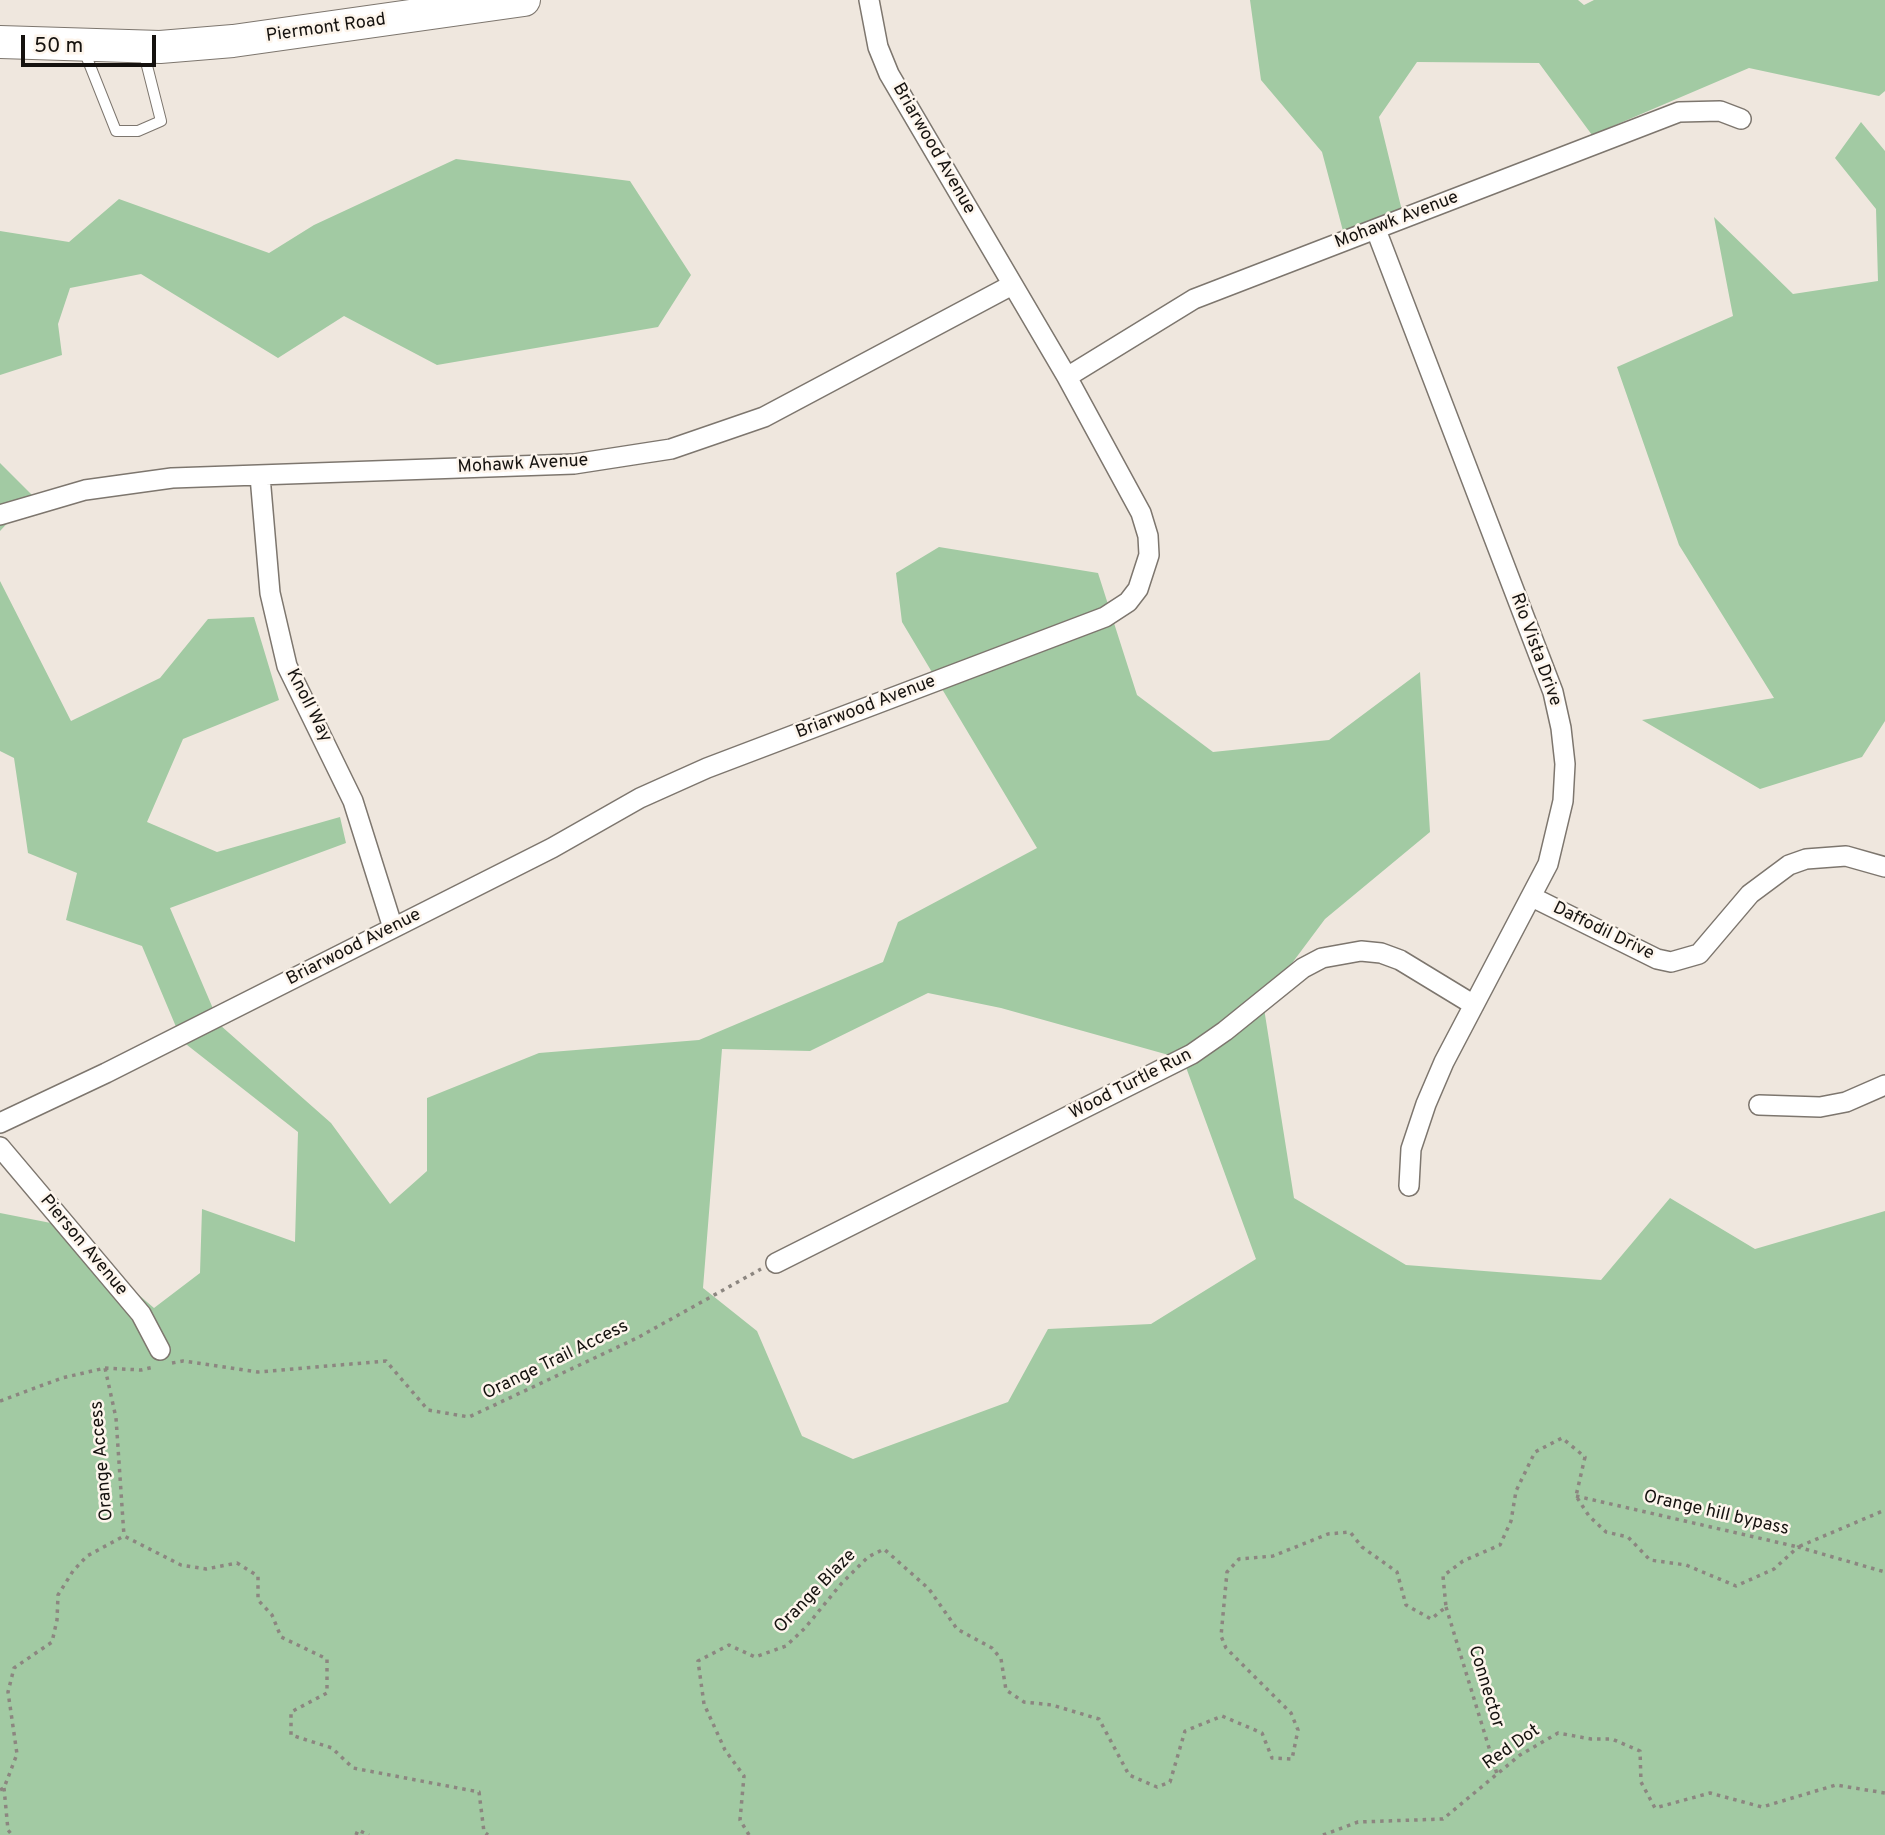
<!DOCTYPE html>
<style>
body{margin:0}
#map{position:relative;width:1885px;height:1835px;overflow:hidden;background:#efe7de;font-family:Overpass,sans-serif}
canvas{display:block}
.scale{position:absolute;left:21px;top:35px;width:135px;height:32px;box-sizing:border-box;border:4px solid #15120f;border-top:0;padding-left:9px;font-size:21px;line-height:24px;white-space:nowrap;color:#15120f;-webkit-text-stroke:5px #fdf5ec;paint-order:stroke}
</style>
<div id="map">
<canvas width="1885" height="1835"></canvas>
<div class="scale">50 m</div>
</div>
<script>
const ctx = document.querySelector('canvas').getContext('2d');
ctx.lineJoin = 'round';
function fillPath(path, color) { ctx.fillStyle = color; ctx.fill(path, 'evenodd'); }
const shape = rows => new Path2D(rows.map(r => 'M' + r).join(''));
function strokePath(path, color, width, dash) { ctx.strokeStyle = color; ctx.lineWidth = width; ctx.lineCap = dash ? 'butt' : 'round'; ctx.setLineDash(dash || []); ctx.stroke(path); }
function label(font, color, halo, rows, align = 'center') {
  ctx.font = font + ' Overpass,sans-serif'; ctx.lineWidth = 5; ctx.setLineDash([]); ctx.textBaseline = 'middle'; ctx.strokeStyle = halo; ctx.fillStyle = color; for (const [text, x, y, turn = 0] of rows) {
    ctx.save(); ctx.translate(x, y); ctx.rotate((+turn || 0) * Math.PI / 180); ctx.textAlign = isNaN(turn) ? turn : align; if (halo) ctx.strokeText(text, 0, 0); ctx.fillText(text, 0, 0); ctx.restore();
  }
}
fillPath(shape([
 [1250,0,1578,0,1584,5,1594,0,1885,0,1885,91,1879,96,1749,68,1592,135,1539,63,1417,62,1379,117,1405,223,1347,246,1322,152,1261,80],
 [1861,122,1885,151,1885,721,1862,757,1760,789,1642,720,1774,698,1679,545,1617,367,1733,316,1714,217,1793,294,1878,281,1876,209,1835,158],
 [456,159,630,181,691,275,658,327,437,365,344,316,278,358,141,274,70,288,58,324,62,355,0,375,0,231,69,242,119,199,269,253,314,225],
 [0,463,33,496,0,531],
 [939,547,1098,573,1137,695,1213,752,1329,740,1420,672,1430,832,1325,919,1263,1002,1294,1198,1406,1265,1601,1280,1670,1198,1755,1249,1885,1211,1885,1835,0,1835,0,1213,56,1224,154,1308,200,1273,202,1209,295,1242,298,1132,182,1041,142,946,66,920,77,873,28,853,14,758,0,751,0,581,71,721,160,678,208,619,254,617,279,700,183,739,147,822,217,852,340,817,346,843,170,908,220,1025,331,1123,390,1204,427,1171,427,1098,539,1053,699,1040,883,962,898,922,1037,848,902,622,896,573],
 [928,993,1001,1008,1183,1059,1256,1259,1151,1324,1048,1329,1008,1402,853,1459,802,1436,757,1331,703,1288,722,1049,810,1051]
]), '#a2caa3');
const service = shape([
 [83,48,116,131,138,131,161,121,143,50]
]);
const minor = shape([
 [1376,230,1553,692,1561,728,1565,764,1563,801,1548,864,1444,1062,1426,1104,1411,1149,1409,1186],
 [1067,377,1194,299,1679,112,1720,111,1741,119],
 [260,476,270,593,287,666,353,801,393,928],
 [0,515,85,490,172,478,574,464,671,449,764,417,1012,285],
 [1532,897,1657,959,1671,962,1699,954,1750,894,1789,865,1806,859,1846,856,1885,867],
 [1759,1105,1820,1107,1846,1102,1885,1085],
 [0,1123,106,1073,552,848,640,798,707,768,1105,617,1128,602,1138,589,1149,555,1148,536,1141,513,1067,377,889,74,878,47,869,0],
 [0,1147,141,1314,160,1350],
 [776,1263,1192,1054,1225,1031,1303,968,1322,958,1361,951,1381,953,1400,960,1474,1005]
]);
const primary = shape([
 [0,42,160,47,233,41,524,0]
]);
strokePath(service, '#7d766e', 12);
strokePath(minor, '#7d766e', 22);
strokePath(primary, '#7d766e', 34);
strokePath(shape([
 [172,1363,183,1361,258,1372,386,1361,428,1410,469,1417,637,1338,761,1269],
 [105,1368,141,1370,154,1367],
 [0,1401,62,1378,105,1368,116,1418,124,1536],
 [1576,1496,1798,1547,1885,1510],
 [1446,1607,1497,1774],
 [4,1788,8,1830,12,1835],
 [0,1790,4,1788,17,1754,8,1692,14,1668,52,1642,57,1620,58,1595,73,1571,87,1556,124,1536,181,1565,206,1569,237,1563,258,1576,258,1600,272,1615,281,1637,327,1659,327,1693,291,1712,291,1735,332,1748,353,1768,479,1792,484,1832,488,1835],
 [356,1835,358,1830,369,1835],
 [749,1835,740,1820,744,1776,725,1750,704,1704,698,1661,729,1645,755,1657,786,1646,805,1628,841,1584,868,1557,884,1549,929,1589,957,1629,992,1648,1001,1659,1006,1690,1024,1702,1052,1705,1099,1719,1129,1775,1157,1787,1170,1782,1185,1731,1222,1716,1262,1733,1272,1758,1292,1759,1298,1730,1291,1713,1226,1648,1221,1636,1227,1572,1239,1559,1273,1556,1328,1534,1350,1532,1362,1547,1397,1572,1406,1605,1431,1619,1446,1607,1443,1576,1463,1561,1500,1545,1511,1521,1516,1491,1535,1452,1562,1438,1585,1457,1576,1496,1589,1516,1606,1532,1628,1537,1650,1560,1686,1565,1736,1586,1774,1569,1798,1547,1885,1572],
 [1323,1835,1358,1822,1443,1819,1520,1755,1558,1733,1591,1739,1612,1739,1640,1751,1641,1782,1655,1808,1710,1793,1762,1807,1836,1785,1885,1793]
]), '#8c8680', 3.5, [3.5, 5]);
strokePath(service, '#fff', 10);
strokePath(minor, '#fff', 19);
strokePath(primary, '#fff', 32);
label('18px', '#15120f', '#fdf5ec', [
 ["Piermont Road",326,29,-8],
 ["Briarwood Avenue",933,149,60],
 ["Mohawk Avenue",1397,221,-21],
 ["Mohawk Avenue",523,465,-3],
 ["Rio Vista Drive",1535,650,70],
 ["Knoll Way",308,706,63],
 ["Briarwood Avenue",866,708,-21],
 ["Daffodil Drive",1603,932,26],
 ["Briarwood Avenue",354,948,-27],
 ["Wood Turtle Run",1131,1085,-27],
 ["Pierson Avenue",83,1246,50],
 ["Orange Trail Access",556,1361,-26],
 ["Orange Access",103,1461,-95],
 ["Orange hill bypass",1716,1514,13],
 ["Orange Blaze",816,1592,-46],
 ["Connector",1485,1687,73],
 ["Red Dot",1512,1748,-35]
]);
</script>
